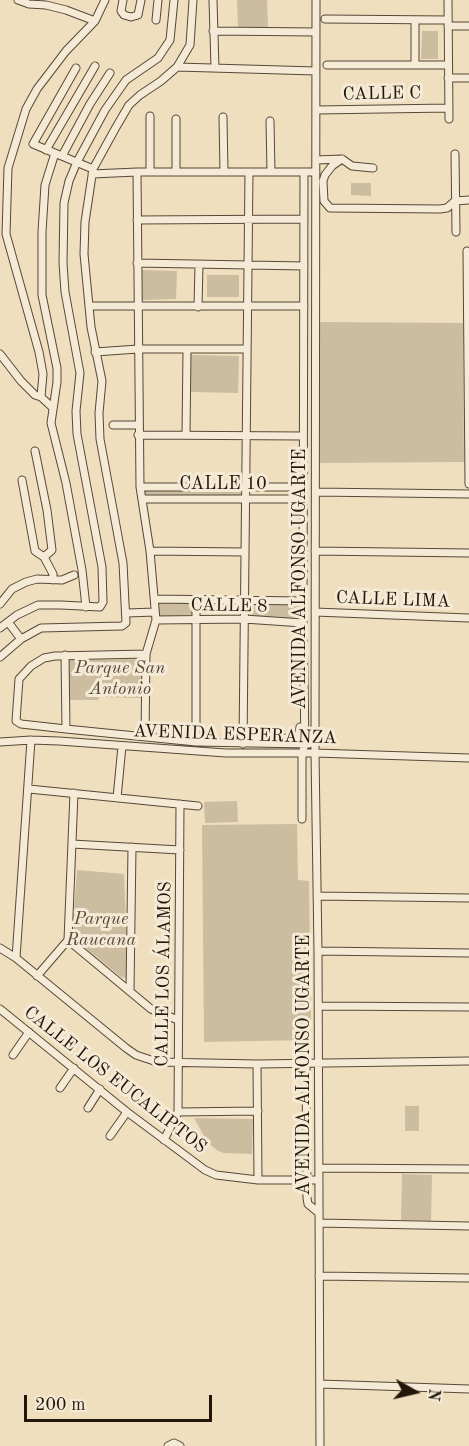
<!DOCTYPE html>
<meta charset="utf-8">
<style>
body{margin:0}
#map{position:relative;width:469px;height:1446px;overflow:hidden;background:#efdfbf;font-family:"Old Standard TT",serif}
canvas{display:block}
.north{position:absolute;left:385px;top:1362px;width:60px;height:60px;-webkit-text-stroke:4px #f5ead5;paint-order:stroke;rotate:98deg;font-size:16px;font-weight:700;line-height:24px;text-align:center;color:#22170a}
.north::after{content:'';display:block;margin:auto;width:21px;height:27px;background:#22170a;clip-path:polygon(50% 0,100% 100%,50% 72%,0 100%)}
.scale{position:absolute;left:24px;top:1395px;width:188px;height:27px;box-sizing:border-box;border:3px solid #22170a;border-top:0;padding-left:8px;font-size:18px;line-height:21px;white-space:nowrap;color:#22170a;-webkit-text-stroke:4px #f5ead5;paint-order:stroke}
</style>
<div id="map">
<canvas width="469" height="1446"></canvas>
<div class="north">N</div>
<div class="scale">200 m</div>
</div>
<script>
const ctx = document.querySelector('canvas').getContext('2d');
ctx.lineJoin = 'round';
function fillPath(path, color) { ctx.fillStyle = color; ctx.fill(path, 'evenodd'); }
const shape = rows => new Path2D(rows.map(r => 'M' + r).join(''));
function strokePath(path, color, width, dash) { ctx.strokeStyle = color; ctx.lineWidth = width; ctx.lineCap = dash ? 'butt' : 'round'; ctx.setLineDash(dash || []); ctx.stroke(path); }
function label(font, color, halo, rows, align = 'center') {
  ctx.font = font + ' "Old Standard TT",serif'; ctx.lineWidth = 6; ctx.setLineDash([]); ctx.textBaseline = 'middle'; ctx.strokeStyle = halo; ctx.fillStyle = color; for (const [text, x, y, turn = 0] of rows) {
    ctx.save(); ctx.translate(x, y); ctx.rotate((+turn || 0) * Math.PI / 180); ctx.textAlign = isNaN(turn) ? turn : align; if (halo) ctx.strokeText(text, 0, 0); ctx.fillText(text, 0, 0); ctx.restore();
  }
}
fillPath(shape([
 [237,0,267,0,268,28,238,27],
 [422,31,438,31,438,59,421,59],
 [351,183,371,183,371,196,351,195],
 [142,270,177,271,176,299,142,300],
 [207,275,239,275,239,297,207,297],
 [319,322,463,323,464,462,320,463],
 [191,355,239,356,238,393,191,392],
 [145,490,242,490,242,495,145,496],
 [159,602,193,602,193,617,159,616],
 [247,605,297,605,297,618,247,618],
 [143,659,142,698,99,697,98,700,69,700,69,660],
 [237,801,238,822,205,823,204,802],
 [297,824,298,880,309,881,311,1026,309,1030,311,1030,311,1040,204,1042,202,825],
 [77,870,124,874,128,976,126,978,121,977,72,937],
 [405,1106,419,1106,419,1131,405,1131],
 [194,1118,253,1119,252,1154,224,1153,218,1151,208,1143],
 [402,1174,432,1175,431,1221,401,1220]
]), '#ccbda0');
const minor = shape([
 [18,0,29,4,46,5,66,10,95,21],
 [123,0,121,11,124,15,131,17,138,15,141,0],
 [213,0,215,68],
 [316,0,315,753,318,951,320,1446],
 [448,0,449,119],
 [325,19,448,20],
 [156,20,158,0],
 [448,26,469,26],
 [213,31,316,32],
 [327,65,448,65],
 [415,65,415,20],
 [177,67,316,71],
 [76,68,33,144,93,169],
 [448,78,469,78],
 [316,110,449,108],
 [223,117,224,172],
 [270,121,271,172],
 [46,150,95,66],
 [55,153,45,185,42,232,42,295,57,368,57,382,51,423,66,483,82,570,86,607],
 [455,154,456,232],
 [62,156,90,104,110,73],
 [342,159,332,166,325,175,323,181,324,201,330,208,440,209,447,208,455,201],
 [316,160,342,159,352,166,373,168],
 [137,172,140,487,150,551,156,620,146,654,145,737],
 [150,172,150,116],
 [176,172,176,119],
 [92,174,137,172,316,172],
 [455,201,469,200],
 [137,220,304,219],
 [467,251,469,484],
 [137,263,304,266],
 [89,306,304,306],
 [198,307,199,265],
 [95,352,138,349,247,349],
 [0,354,21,381,35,395,41,397,53,408],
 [41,397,43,374,39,352,6,234,8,168,26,109,37,89,66,51,95,21,105,0],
 [113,425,138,425],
 [138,435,303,436],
 [186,435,187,351],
 [35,451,47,510,52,550,44,557],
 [22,480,35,551,44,557,53,574,53,580],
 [140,487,303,487],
 [316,492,469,494],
 [142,499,303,499],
 [150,551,245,552],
 [315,551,469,553],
 [155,599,303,601],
 [0,604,12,589,26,582,37,579,62,580,74,575],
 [315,612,469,618],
 [127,613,155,612],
 [156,620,244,619,303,623],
 [8,622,21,639],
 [0,628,17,615,38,605,61,605,100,607,103,602,102,567,77,434,76,411,80,373,65,292,63,263,64,203,69,181,77,162,105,110,126,80,158,58,170,40,174,0],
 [146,654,55,656,44,658,31,666,19,679,16,721,21,724,66,729,196,742,309,744],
 [65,655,66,729],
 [0,657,21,639,41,628,122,626,126,623,123,563,100,439,99,413,102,381,91,327,84,254,85,222,93,169,115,129,129,105,140,95,161,81,177,67,190,45,193,0],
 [243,739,297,738,299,737,300,727],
 [0,742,31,740,59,741,226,753,315,753,469,758],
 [196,742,196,599],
 [243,744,249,172],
 [29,789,198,806],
 [117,798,122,746],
 [302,819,302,754,305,744,303,623,304,172],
 [72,844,180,850],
 [317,896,469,898],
 [68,940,151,1009,178,1020],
 [0,948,16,958,126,1048,136,1055,157,1062,257,1064,469,1061],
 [318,951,469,953],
 [16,958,31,740],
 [37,976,68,940,74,793],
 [130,991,132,847],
 [319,1006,469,1007],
 [0,1009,127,1112,205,1170,216,1175,258,1180,319,1180],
 [13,1055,29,1032],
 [257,1064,258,1180],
 [306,1064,307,1198,308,1204,319,1213],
 [60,1088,74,1068],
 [88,1108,100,1089],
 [178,1112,258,1111],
 [110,1136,127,1112],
 [164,1140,178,1112,180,804],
 [319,1168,469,1169],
 [319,1223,469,1226],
 [319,1276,469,1278],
 [320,1384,469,1389],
 [168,1446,174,1443,180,1446]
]);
strokePath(minor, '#554937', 9);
strokePath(minor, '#f5ead5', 7);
label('18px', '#22170a', '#f5ead5', [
 ["CALLE C",382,94,-1],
 ["CALLE 10",223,484],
 ["AVENIDA ALFONSO UGARTE",300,579,-90],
 ["CALLE LIMA",393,600,2],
 ["CALLE 8",229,606,1],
 ["AVENIDA ESPERANZA",235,735,2],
 ["CALLE LOS ÁLAMOS",164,974,-89],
 ["AVENIDA ALFONSO UGARTE",304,1065,-90],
 ["CALLE LOS EUCALIPTOS",115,1080,38]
]);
label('italic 18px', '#554937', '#f5ead5', [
 ["Parque San",120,668],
 ["Antonio",120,689],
 ["Parque",101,919],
 ["Raucana",101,940]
]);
</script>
